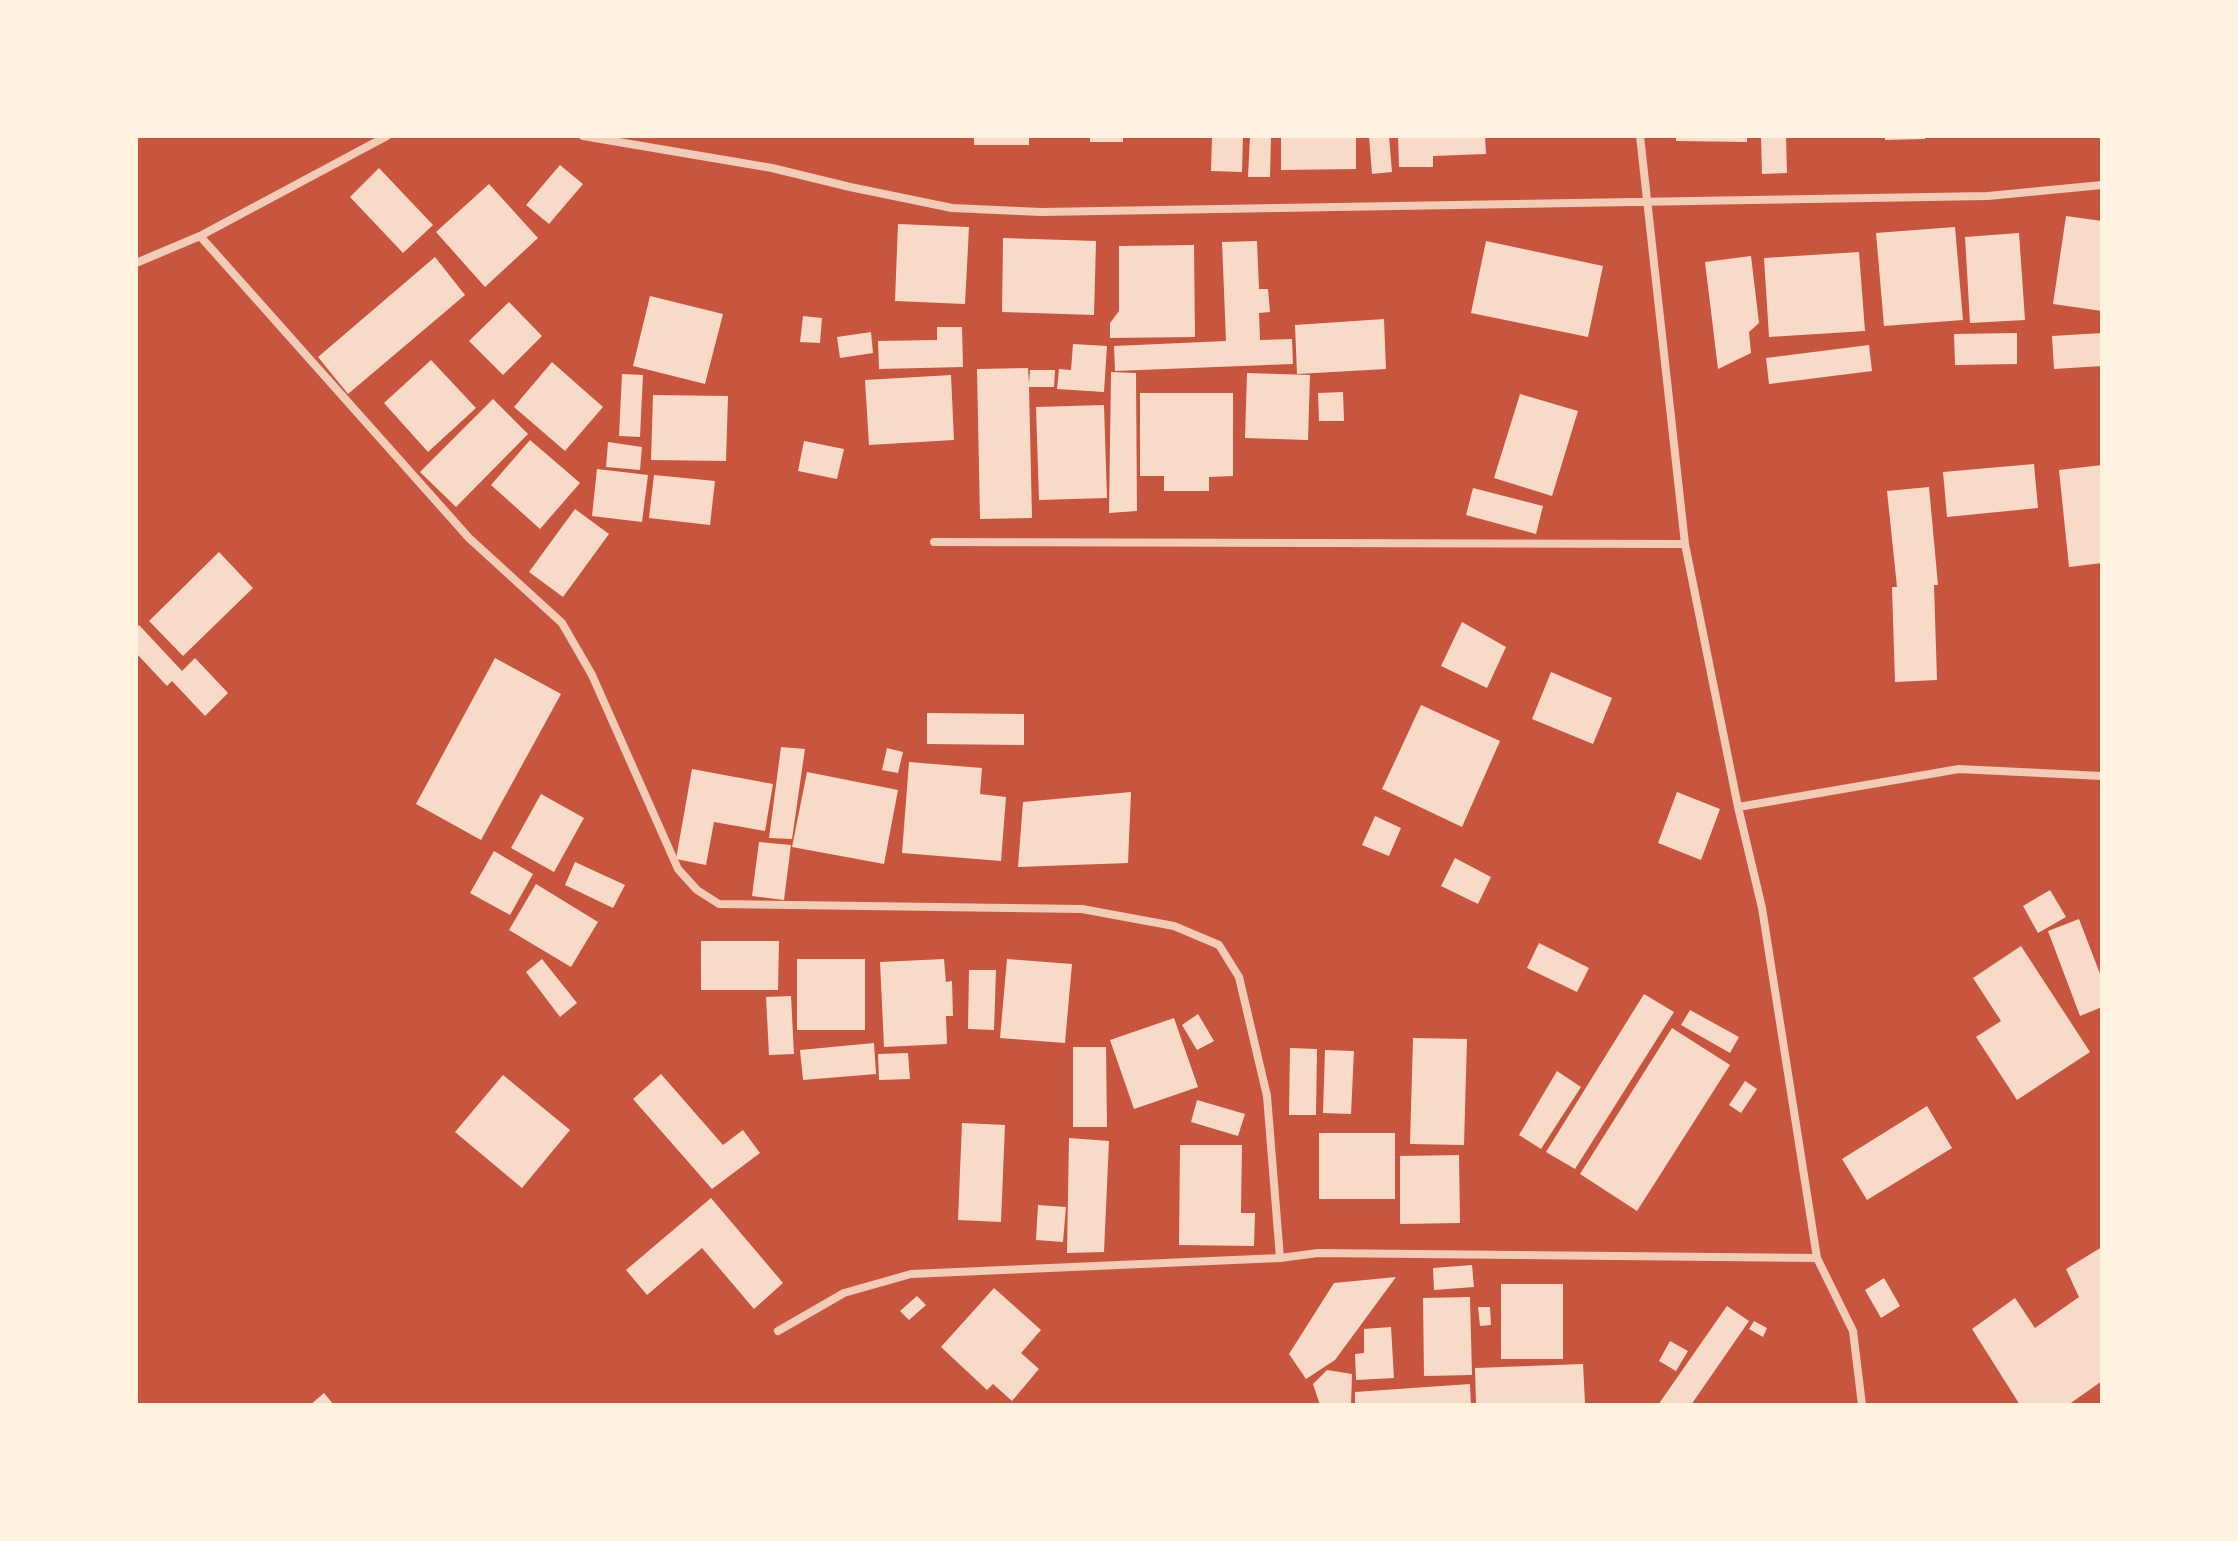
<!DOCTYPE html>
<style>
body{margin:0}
#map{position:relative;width:2238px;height:1541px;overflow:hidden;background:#c8553d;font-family:"Roboto Condensed",sans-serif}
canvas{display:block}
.frame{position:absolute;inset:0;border:138px solid #fff3e0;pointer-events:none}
</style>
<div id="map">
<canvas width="2238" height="1541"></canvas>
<div class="frame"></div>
</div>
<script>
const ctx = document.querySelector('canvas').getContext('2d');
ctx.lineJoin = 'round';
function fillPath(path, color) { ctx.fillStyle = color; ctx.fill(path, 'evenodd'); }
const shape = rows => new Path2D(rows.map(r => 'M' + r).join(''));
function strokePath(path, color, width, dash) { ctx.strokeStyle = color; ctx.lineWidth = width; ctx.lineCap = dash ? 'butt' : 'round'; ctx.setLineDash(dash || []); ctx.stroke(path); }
fillPath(shape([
 [974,136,1029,136,1029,145,974,145],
 [1090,136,1123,136,1123,142,1090,142],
 [1212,136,1243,136,1242,172,1211,171],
 [1250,136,1271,136,1270,177,1248,177],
 [1281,136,1356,136,1356,169,1281,170],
 [1369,136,1389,136,1392,172,1372,174],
 [1398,136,1485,136,1486,154,1433,156,1433,167,1399,167],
 [1676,136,1747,136,1747,142,1676,141],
 [1761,136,1786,136,1787,173,1762,174],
 [1885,136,1925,136,1925,139,1885,140],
 [560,165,583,184,549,224,526,205],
 [379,168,433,225,403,253,350,197],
 [489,184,538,238,485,287,436,232],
 [2066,216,2102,221,2102,311,2053,304],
 [898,224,969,227,965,304,895,301],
 [1955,227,1963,320,1884,326,1876,233],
 [2019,233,2025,320,1970,323,1965,237],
 [1003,238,1096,241,1094,315,1002,312],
 [1257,241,1259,289,1268,289,1270,312,1259,313,1260,340,1292,339,1293,364,1115,371,1114,346,1226,341,1222,242],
 [1486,241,1603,266,1588,337,1471,313],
 [1194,245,1195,337,1110,338,1110,323,1119,311,1119,246],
 [1859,252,1865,331,1769,337,1764,258],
 [1751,256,1759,323,1749,332,1751,353,1718,369,1705,262],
 [435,257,465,295,348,394,318,357],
 [650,296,723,314,705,384,633,366],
 [509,302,542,336,503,375,469,341],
 [803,316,822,318,820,343,800,342],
 [1384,319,1386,369,1297,374,1295,325],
 [937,327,962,327,963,367,879,369,878,341,937,340],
 [871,332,873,353,840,358,837,337],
 [2017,333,2017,364,1955,365,1954,334],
 [2102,333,2102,366,2054,369,2052,336],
 [1073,344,1107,346,1104,392,1057,389,1059,369,1071,370],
 [1869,345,1872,371,1769,384,1766,358],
 [431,360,476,408,428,452,384,403],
 [552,362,603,407,565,451,514,407],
 [1028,368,1029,384,1030,370,1055,370,1054,387,1029,387,1032,518,980,519,977,369],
 [1111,372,1136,373,1137,511,1109,513],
 [1247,373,1310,375,1308,440,1245,438],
 [622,374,643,375,640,437,619,436],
 [951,375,954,440,869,445,865,380],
 [1343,392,1344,421,1319,421,1318,393],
 [1140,393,1233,393,1233,476,1209,477,1209,491,1164,491,1164,476,1140,476],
 [1520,394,1578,411,1552,496,1494,478],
 [653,395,728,396,726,461,651,460],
 [493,399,528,434,456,507,420,472],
 [1104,405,1107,498,1039,500,1036,407],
 [530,440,580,483,540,529,491,485],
 [804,441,844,449,837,479,798,471],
 [608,442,642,447,640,470,606,467],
 [2034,464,2038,508,1947,517,1943,472],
 [2102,465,2102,563,2069,567,2059,470],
 [597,469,648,475,642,522,592,516],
 [654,475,715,481,710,525,649,518],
 [1929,487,1938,585,1934,585,1937,680,1895,682,1892,587,1897,587,1887,491],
 [1473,488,1543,506,1536,534,1466,515],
 [575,509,609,534,563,597,529,572],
 [219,552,253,588,183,656,149,621],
 [1462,622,1506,647,1487,688,1441,666],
 [139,625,182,671,195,658,228,693,205,716,172,681,167,686,136,653,136,629],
 [495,658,561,694,481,840,416,804],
 [1551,672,1612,698,1593,744,1532,719],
 [1421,705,1500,741,1462,827,1382,789],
 [927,713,1024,714,1024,745,927,744],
 [781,747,805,749,792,839,769,838],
 [887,748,903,752,898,773,882,770],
 [909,762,982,768,980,794,1006,797,1001,861,902,853],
 [692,769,773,784,765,831,714,822,706,865,676,859],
 [807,772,898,790,884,864,792,847],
 [1131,792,1128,863,1018,867,1023,802],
 [1677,792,1720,809,1701,860,1658,843],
 [541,794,584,818,554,872,511,848],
 [1375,816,1401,828,1389,856,1362,845],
 [759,842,791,845,784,900,752,896],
 [494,851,533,874,510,915,470,893],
 [1455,858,1491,877,1478,904,1441,886],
 [575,862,625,885,613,908,565,885],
 [536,884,598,922,571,967,509,930],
 [2050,890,2066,917,2038,933,2023,906],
 [2079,919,2102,979,2102,1007,2080,1016,2048,931],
 [701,941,779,941,778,990,701,990],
 [1539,943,1589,968,1577,992,1527,968],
 [2021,946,2090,1052,2017,1100,1976,1037,2001,1021,1973,978],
 [542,959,577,1003,560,1017,526,972],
 [797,959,865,959,865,1030,797,1030],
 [944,959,946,982,952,981,953,1016,946,1016,947,1044,884,1047,880,962],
 [1007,959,1072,964,1065,1043,1000,1038],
 [969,970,996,970,994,1030,968,1029],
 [1644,994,1674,1012,1575,1169,1546,1152],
 [791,996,794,1054,769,1055,766,997],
 [1690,1010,1739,1037,1730,1053,1681,1025],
 [1198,1014,1214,1041,1197,1050,1182,1025],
 [1174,1018,1198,1087,1134,1109,1110,1040],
 [1672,1028,1730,1065,1637,1211,1580,1174],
 [1413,1038,1467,1039,1464,1145,1410,1144],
 [874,1043,876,1074,803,1080,800,1050],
 [1073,1047,1106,1047,1107,1127,1073,1127],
 [1290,1048,1317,1049,1316,1115,1289,1115],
 [1325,1050,1354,1051,1351,1114,1323,1113],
 [908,1053,910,1079,879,1080,878,1054],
 [1557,1071,1581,1087,1541,1149,1519,1135],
 [661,1074,723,1145,743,1130,760,1153,712,1189,633,1099],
 [503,1075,570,1130,522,1188,455,1132],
 [1745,1081,1757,1089,1741,1113,1729,1105],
 [1197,1100,1245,1114,1238,1136,1191,1122],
 [1927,1106,1952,1148,1867,1200,1842,1159],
 [962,1123,1005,1125,1001,1222,958,1220],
 [1319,1133,1395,1133,1395,1199,1319,1199],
 [1069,1138,1109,1141,1104,1252,1067,1253],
 [1180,1145,1242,1145,1241,1213,1255,1213,1254,1246,1179,1245],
 [1459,1155,1460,1223,1400,1224,1400,1156],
 [711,1198,783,1283,754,1309,702,1248,647,1295,626,1270],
 [1038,1205,1066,1207,1063,1242,1036,1240],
 [2102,1247,2102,1381,2068,1405,2020,1405,1972,1329,2015,1298,2035,1328,2079,1297,2066,1269],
 [1472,1265,1474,1287,1434,1290,1433,1268],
 [1396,1277,1335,1360,1306,1379,1289,1354,1334,1283],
 [1884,1278,1900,1306,1881,1318,1865,1290],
 [1501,1284,1563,1284,1563,1359,1501,1359],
 [994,1288,1041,1330,1021,1353,1039,1369,1012,1401,993,1384,987,1390,941,1347],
 [917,1296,926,1305,909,1320,900,1311],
 [1470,1297,1472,1375,1424,1376,1423,1298],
 [1727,1306,1749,1321,1691,1405,1658,1405],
 [1478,1307,1490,1307,1491,1325,1480,1326],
 [1754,1321,1767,1328,1763,1337,1749,1329],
 [1391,1327,1394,1378,1356,1380,1355,1354,1364,1353,1364,1329],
 [1670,1341,1688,1351,1676,1371,1659,1361],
 [1583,1364,1585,1403,1476,1405,1475,1368],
 [1327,1370,1352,1374,1351,1405,1320,1405,1313,1384],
 [1470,1384,1471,1405,1355,1405,1355,1392],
 [324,1393,334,1405,310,1405]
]), '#f7dbc8');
strokePath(shape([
 [583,136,772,168,850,187,952,208,1041,212,1988,196,2102,185],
 [1640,136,1685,544,1738,807,1762,908,1817,1258,1853,1331,1862,1405],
 [200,236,469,538,562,623,592,675,678,869,697,890,719,904,1082,909,1174,926,1219,945,1239,977,1267,1096,1280,1258,1318,1253,1817,1258],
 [136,263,200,236,387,136],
 [934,542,1685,544],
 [1738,807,1959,769,2102,776],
 [778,1331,844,1293,911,1274,1280,1258]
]), '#f1ccb7', 8);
</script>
